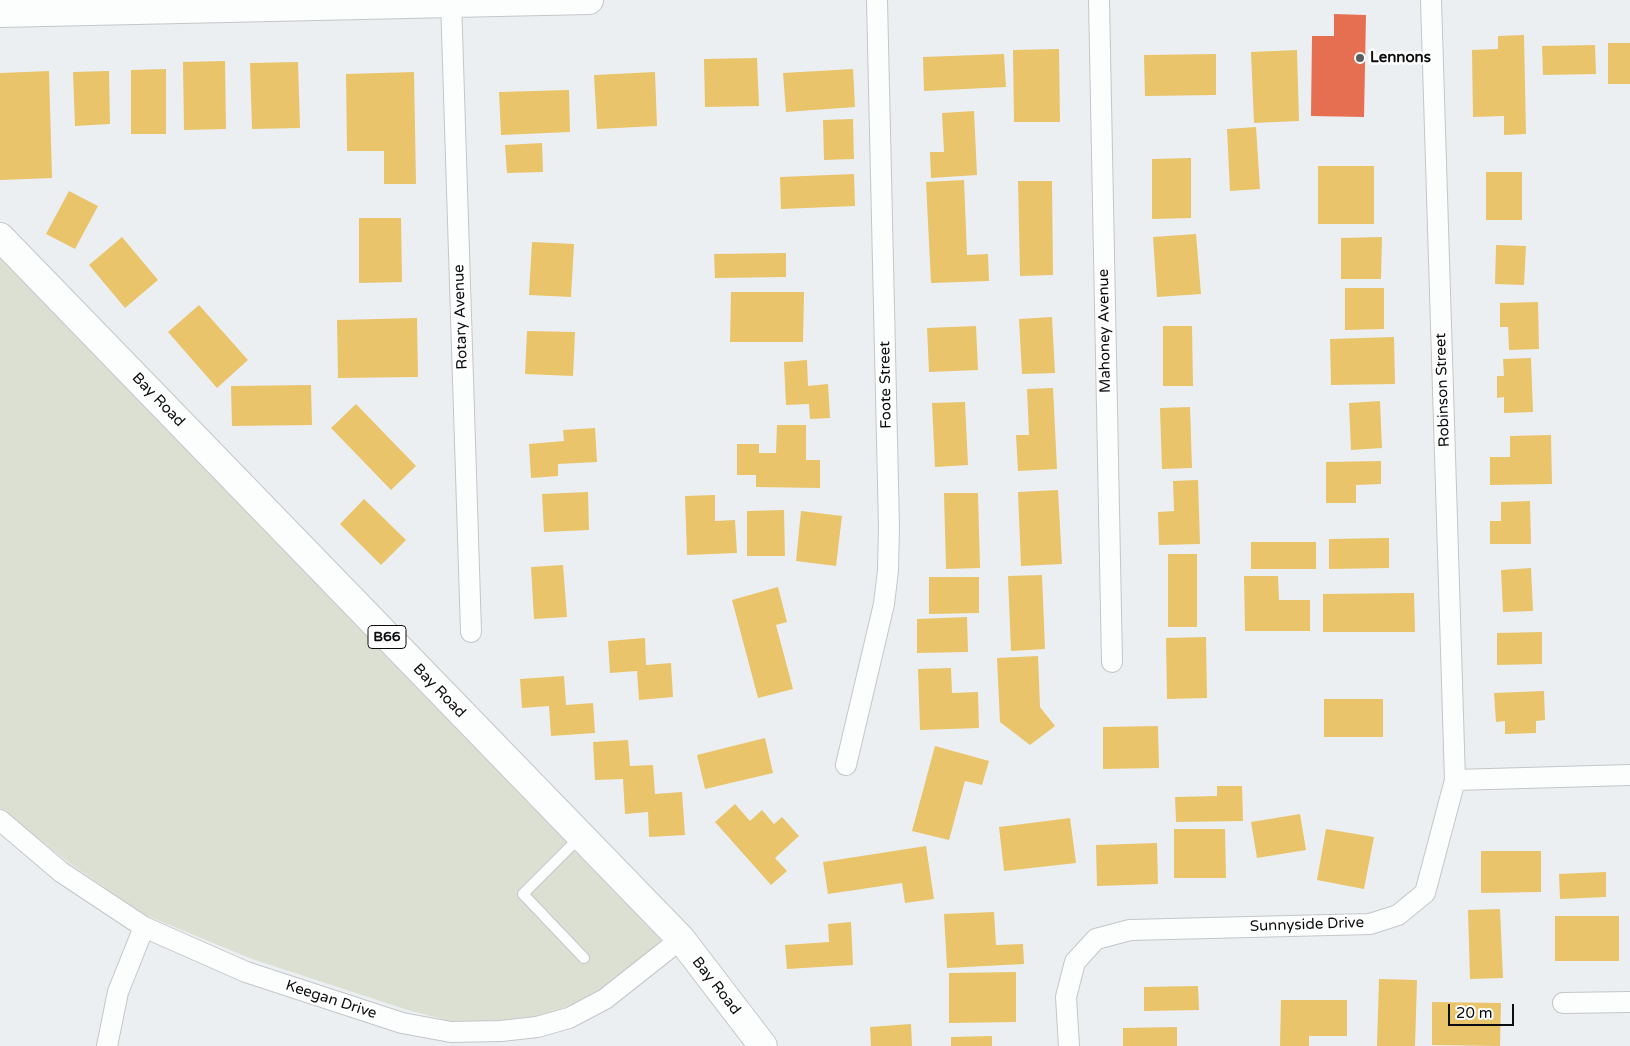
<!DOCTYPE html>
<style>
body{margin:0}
#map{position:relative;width:1630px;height:1046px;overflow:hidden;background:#eceff2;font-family:"Varela Round",sans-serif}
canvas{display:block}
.scale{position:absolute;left:1448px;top:1004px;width:66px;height:22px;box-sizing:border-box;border:2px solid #0c0d0f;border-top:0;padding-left:6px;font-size:15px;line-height:18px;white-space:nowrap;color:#0c0d0f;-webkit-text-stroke:4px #fff;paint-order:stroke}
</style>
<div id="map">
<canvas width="1630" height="1046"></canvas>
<div class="scale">20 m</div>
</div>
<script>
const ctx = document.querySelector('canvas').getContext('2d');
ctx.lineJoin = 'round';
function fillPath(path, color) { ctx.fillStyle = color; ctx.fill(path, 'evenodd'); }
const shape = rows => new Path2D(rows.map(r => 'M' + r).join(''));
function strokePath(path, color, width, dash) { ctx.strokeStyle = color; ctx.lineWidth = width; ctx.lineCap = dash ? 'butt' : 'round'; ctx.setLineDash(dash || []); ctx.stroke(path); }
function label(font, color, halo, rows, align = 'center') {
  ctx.font = font + ' "Varela Round",sans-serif'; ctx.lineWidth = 5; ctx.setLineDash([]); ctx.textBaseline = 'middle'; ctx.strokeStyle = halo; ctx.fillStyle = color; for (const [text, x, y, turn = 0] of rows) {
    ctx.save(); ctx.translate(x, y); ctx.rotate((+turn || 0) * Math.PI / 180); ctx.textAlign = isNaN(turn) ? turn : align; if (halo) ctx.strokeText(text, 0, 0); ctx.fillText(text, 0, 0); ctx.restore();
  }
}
fillPath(shape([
 [0,258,662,941,602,991,545,1016,500,1021,449,1021,408,1010,252,959,145,915,69,863,0,808]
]), '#dce0d3');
fillPath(shape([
 [1524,35,1526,134,1504,135,1504,116,1473,117,1472,50,1498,49,1498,36],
 [1608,43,1630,43,1630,84,1608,84],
 [1595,45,1596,74,1543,75,1542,46],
 [1059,49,1060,122,1014,122,1013,50],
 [1297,50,1299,121,1254,123,1251,52],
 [1004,54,1006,87,924,91,923,57],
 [1216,54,1216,95,1145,96,1144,55],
 [757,58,759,106,705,107,704,59],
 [225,61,226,129,184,130,183,62],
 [298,62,300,128,252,129,250,63],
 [166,69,166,134,131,134,131,70],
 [853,69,855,107,786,112,783,73],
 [49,71,52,178,0,180,0,73],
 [109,71,110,124,75,126,73,72],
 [414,72,416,184,384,184,384,151,347,151,346,74],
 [655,72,657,126,597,129,594,75],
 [569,90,570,132,501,135,499,92],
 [974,111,977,175,931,178,930,152,944,152,942,113],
 [853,119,854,159,824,160,823,120],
 [1256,127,1260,189,1230,191,1227,129],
 [542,143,543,172,507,173,505,145],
 [1191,158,1191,218,1152,219,1152,159],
 [1318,166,1374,166,1374,224,1318,224],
 [1486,172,1522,172,1522,220,1486,220],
 [854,174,855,206,781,209,780,177],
 [964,180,967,255,988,254,989,281,931,283,926,182],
 [1018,181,1052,181,1053,275,1020,276],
 [69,191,98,206,75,249,46,234],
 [359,218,401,218,402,282,359,283],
 [1196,234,1201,294,1157,297,1153,237],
 [122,237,158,280,125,308,89,265],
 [1382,237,1381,279,1341,279,1341,238],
 [532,242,574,244,571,297,529,295],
 [1496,245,1526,246,1524,285,1495,284],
 [786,253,786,277,715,278,714,254],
 [1345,288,1384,288,1384,329,1345,330],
 [731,292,804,292,803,342,730,342],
 [1538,302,1539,349,1509,350,1508,327,1500,327,1500,303],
 [199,305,248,360,217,388,168,332],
 [1052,317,1055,373,1022,374,1019,319],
 [417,318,418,377,338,378,337,320],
 [976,326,978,370,929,372,927,328],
 [1163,326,1192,326,1193,386,1163,386],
 [527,331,575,332,573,376,525,374],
 [1394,337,1395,384,1331,385,1330,339],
 [1531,358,1533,412,1504,413,1504,397,1497,398,1497,376,1504,376,1503,359],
 [807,360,808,386,828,384,830,418,810,419,809,404,786,405,784,362],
 [311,385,312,425,232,426,231,386],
 [1053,388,1057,469,1018,471,1016,435,1029,435,1027,389],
 [1380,401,1382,448,1351,450,1349,403],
 [965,402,968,465,935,467,932,403],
 [356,404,416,466,391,490,331,428],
 [1190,407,1192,468,1162,469,1160,408],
 [777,425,806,425,806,460,820,460,820,488,756,487,756,475,737,475,737,444,759,444,759,453,776,453],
 [595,428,597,462,558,464,558,476,531,478,529,444,564,441,563,430],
 [1551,435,1552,484,1490,485,1490,457,1510,457,1510,436],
 [1381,461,1381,484,1356,485,1356,503,1326,503,1326,462],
 [1198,480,1200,544,1159,545,1158,512,1174,511,1173,481],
 [1058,490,1062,564,1021,566,1018,492],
 [588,492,589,530,544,532,542,494],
 [944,493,978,493,980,568,946,569],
 [715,495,715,521,735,520,737,553,687,555,685,496],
 [364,499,406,540,381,565,340,524],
 [1530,501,1531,544,1490,544,1490,521,1501,521,1501,502],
 [784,510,785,556,747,556,747,511],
 [801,511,842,516,836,566,796,561],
 [1389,538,1389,568,1329,569,1329,539],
 [1251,542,1316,542,1316,569,1251,569],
 [1168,554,1197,554,1197,627,1168,627],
 [563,565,567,617,534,619,531,567],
 [1531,568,1533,611,1503,612,1501,570],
 [1042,575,1045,649,1011,651,1008,576],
 [1244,576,1278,576,1279,600,1310,600,1310,631,1245,631],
 [929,577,979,577,979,613,929,614],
 [778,587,787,622,776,625,793,689,758,698,732,600],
 [1414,593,1415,632,1323,632,1323,594],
 [967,617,968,652,917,653,917,619],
 [1542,632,1542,664,1497,665,1497,633],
 [1206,637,1207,698,1167,699,1166,638],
 [645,638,646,665,671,663,673,697,639,700,637,671,610,673,608,641],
 [1038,656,1040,707,1055,726,1030,745,1000,722,997,658],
 [951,668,952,693,978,692,979,728,920,730,918,669],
 [564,676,566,705,593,703,595,733,551,736,549,706,522,708,520,679],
 [1544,691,1545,720,1536,721,1536,733,1505,734,1505,721,1496,722,1494,693],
 [1324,699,1383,699,1383,737,1324,737],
 [1158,726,1159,768,1103,769,1103,727],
 [765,738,773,773,705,789,697,755],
 [628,740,630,766,653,765,655,794,682,792,685,835,649,837,648,812,625,814,623,779,595,780,593,742],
 [935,746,989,761,982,785,965,781,949,840,912,831],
 [1217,786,1242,786,1243,821,1176,822,1175,797,1217,796],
 [735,804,750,821,762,810,774,824,782,817,799,836,775,858,787,871,771,885,715,822],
 [1300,814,1306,850,1257,858,1251,822],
 [1070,818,1076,863,1004,871,999,827],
 [1174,829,1225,829,1226,878,1174,878],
 [1326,829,1374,837,1364,889,1317,880],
 [1157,843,1158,884,1097,886,1096,845],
 [926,846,934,899,905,903,902,883,828,894,823,862],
 [1481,851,1541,851,1541,892,1481,893],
 [1606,872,1606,897,1560,899,1559,874],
 [1500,909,1503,978,1470,979,1468,910],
 [994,912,996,945,1023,944,1024,964,947,968,944,914],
 [1555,916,1619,916,1619,961,1555,961],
 [851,922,853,965,787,969,785,945,829,942,828,924],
 [1016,972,1016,1022,949,1023,949,973],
 [1379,979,1417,980,1415,1046,1377,1046],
 [1198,986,1199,1010,1144,1011,1144,987],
 [1281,1000,1347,1000,1347,1036,1309,1036,1309,1046,1280,1046],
 [1432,1002,1501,1003,1500,1046,1432,1045],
 [911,1024,912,1046,871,1046,870,1027],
 [1177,1027,1177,1046,1123,1046,1123,1028],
 [992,1036,992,1046,951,1046,951,1037]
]), '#e9c46a');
fillPath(shape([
 [1334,14,1366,15,1364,117,1311,116,1312,36,1334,36]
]), '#e76f51');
const lane = shape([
 [580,837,523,894,584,958]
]);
const street = shape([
 [451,0,471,632],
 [1099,0,1112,662],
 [1431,0,1455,780],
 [846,765,884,604,888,570,889,527,877,0],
 [0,820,61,872,144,927,246,972,402,1023,451,1032,501,1031,537,1027,569,1018,605,999,681,939],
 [1563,1003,1630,1002],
 [107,1046,118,992,144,927],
 [1069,1046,1066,997,1075,962,1096,939,1130,930,1370,924,1398,915,1425,893,1455,780,1630,775]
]);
const secondary = shape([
 [0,13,589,0]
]);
const primary = shape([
 [0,237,681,939,763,1046]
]);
strokePath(lane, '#c4c6c9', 12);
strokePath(street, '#c4c6c9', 22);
strokePath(secondary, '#c4c6c9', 30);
strokePath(primary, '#c4c6c9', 30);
strokePath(lane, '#fcfdfd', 10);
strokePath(street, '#fcfdfd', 20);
strokePath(secondary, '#fcfdfd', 28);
strokePath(primary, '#fcfdfd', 28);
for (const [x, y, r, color] of [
 [1360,58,5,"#5a5c5e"]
]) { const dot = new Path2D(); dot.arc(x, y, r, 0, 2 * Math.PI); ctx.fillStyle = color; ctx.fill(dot); strokePath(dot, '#fff', 2); }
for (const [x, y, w] of [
 [387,637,38]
]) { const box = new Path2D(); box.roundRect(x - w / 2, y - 11.5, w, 23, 4); ctx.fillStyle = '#fff'; ctx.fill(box); strokePath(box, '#0c0d0f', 1); }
label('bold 14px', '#0c0d0f', null, [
 ["B66",387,637]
]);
label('bold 15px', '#0c0d0f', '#fff', [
 ["Lennons",1370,58]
], 'left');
label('15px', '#0c0d0f', '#fff', [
 ["Rotary Avenue",461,317,-92],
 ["Mahoney Avenue",1105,331,-91],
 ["Foote Street",886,385,-91],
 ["Robinson Street",1443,390,-92],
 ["Bay Road",158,400,46],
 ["Bay Road",439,691,46],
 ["Sunnyside Drive",1307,925,-2],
 ["Bay Road",716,986,52],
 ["Keegan Drive",331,1000,18]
]);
</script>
